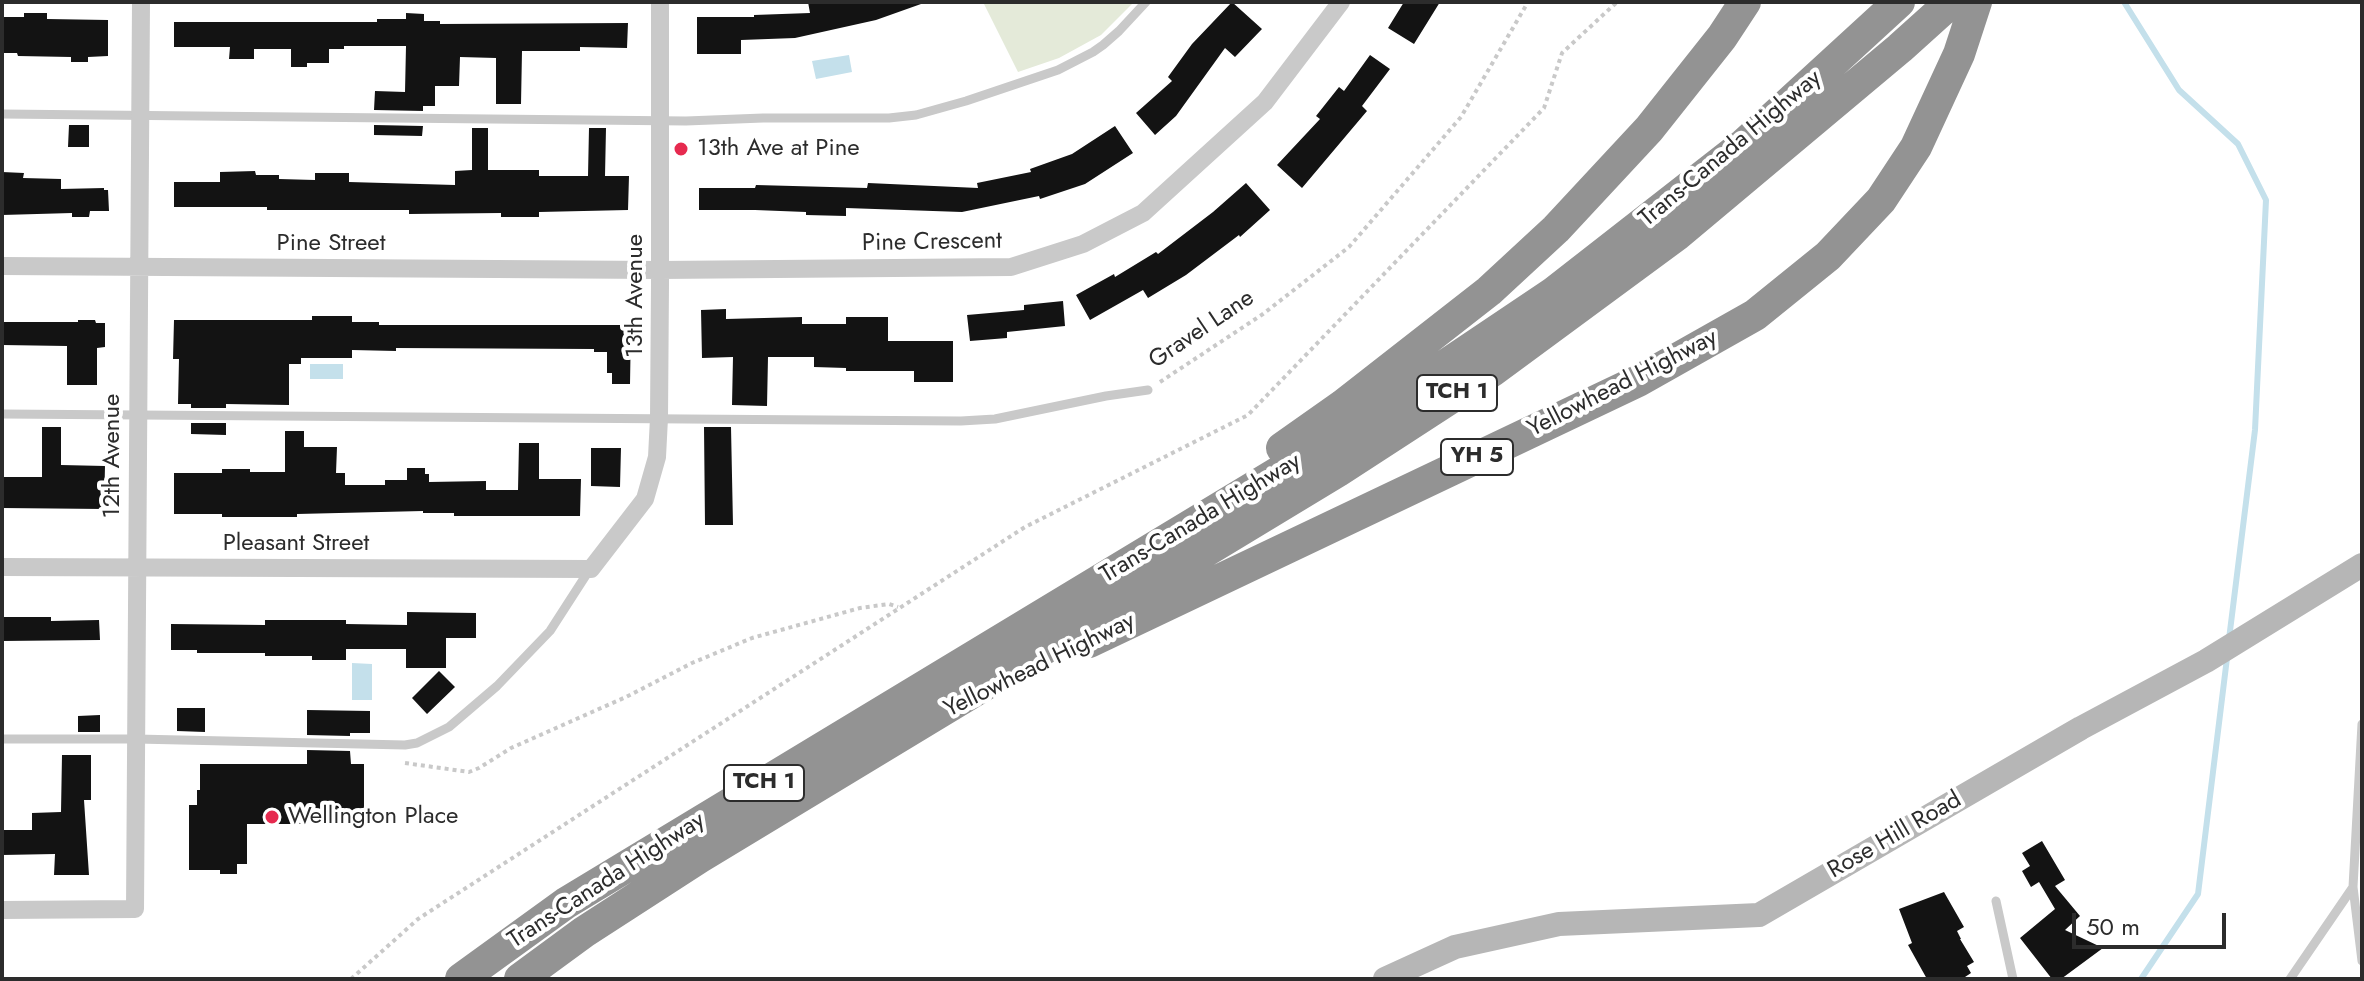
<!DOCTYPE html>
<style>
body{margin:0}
#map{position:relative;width:2364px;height:981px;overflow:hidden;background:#fff;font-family:Jost,sans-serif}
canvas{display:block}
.frame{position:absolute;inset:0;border:4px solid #2c2c2c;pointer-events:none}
.scale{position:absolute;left:2072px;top:913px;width:154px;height:36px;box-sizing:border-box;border:4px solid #2c2c2c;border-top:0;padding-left:10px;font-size:24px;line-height:28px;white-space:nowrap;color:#2c2c2c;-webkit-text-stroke:6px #fff;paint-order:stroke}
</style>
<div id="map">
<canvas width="2364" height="981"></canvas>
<div class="frame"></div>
<div class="scale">50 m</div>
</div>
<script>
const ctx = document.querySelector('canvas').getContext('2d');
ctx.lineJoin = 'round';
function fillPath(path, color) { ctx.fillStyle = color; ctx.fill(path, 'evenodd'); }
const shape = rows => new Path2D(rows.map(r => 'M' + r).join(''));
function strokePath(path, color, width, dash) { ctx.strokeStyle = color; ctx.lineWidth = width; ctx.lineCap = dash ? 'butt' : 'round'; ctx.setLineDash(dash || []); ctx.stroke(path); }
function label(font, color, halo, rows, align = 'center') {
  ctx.font = font + ' Jost,sans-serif'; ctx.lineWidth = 8; ctx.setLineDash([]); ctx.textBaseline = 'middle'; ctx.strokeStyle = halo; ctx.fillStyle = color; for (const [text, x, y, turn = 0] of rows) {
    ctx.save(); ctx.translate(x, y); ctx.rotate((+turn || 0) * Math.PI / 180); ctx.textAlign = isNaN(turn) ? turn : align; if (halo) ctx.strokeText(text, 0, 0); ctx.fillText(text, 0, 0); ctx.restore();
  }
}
fillPath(shape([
 [983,2,1134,2,1101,35,1059,58,1018,72]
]), '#e4ead9');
fillPath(shape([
 [849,55,852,72,816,79,812,61],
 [310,364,343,364,343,379,310,379],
 [352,663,372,664,372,700,352,700]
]), '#c4e0eb');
strokePath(shape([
 [2124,2,2179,90,2238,144,2266,200,2255,430,2229,639],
 [2141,979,2198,894,2227,658]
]), '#c4e0eb', 6);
fillPath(shape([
 [808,2,921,4,876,20,795,38,741,40,741,54,697,54,697,17,754,17,754,15,810,13],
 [1232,2,1262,29,1235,57,1225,48,1176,116,1155,135,1136,113,1172,81,1168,77,1192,44],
 [1404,2,1440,2,1414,44,1388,28],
 [24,13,47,13,47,19,108,20,108,56,88,57,88,62,71,62,71,57,18,56,17,53,2,53,2,17,24,17],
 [406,13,424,14,424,21,440,21,440,24,628,23,627,48,580,47,580,51,522,51,521,104,496,104,496,58,460,57,459,86,435,86,435,106,423,106,423,111,374,110,375,91,405,92,406,46,344,46,344,49,329,49,329,63,307,63,307,67,291,67,291,49,254,49,254,59,229,59,230,47,174,47,174,22,377,22,377,19,406,19],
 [1370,55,1390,69,1362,106,1367,111,1302,188,1277,165,1320,119,1316,116,1339,87,1344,91],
 [69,125,89,125,89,147,68,147],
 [374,125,423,126,422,136,374,135],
 [1115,126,1133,153,1085,184,1040,199,1039,196,962,212,846,208,846,216,806,215,806,212,755,210,699,210,699,188,755,188,756,185,867,188,868,183,978,188,977,183,1031,172,1030,169,1072,154],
 [472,128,488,128,488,170,539,170,539,176,588,176,589,128,606,128,605,176,629,176,628,210,539,212,539,217,501,217,501,213,409,214,409,210,267,210,267,207,174,207,174,182,220,182,220,172,255,171,256,175,279,175,279,179,315,180,315,173,349,173,349,182,455,185,455,171,472,170],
 [2,172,24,173,23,178,61,179,61,189,104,188,104,190,108,190,109,211,90,211,89,217,72,217,72,213,2,215],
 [1246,183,1270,210,1240,237,1239,235,1186,275,1148,298,1143,290,1090,320,1076,295,1114,274,1115,277,1156,252,1158,254,1213,212],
 [1063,301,1065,326,1007,332,1007,338,970,341,967,315,1024,310,1024,305],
 [726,309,726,319,802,317,802,324,846,324,846,317,888,317,888,341,953,341,953,382,914,382,914,371,846,371,846,368,814,367,814,357,768,357,767,406,732,405,733,357,702,358,701,310],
 [312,316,352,316,352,322,379,322,379,325,631,325,630,384,612,384,612,373,607,373,607,352,594,352,594,349,396,348,396,351,352,350,352,358,301,358,301,364,289,364,289,405,226,404,226,408,191,408,191,404,178,404,179,359,173,359,174,320,312,320],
 [78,320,95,320,96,323,105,323,105,347,97,348,97,385,67,385,67,346,2,345,2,322,78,322],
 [191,423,226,423,226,435,191,434],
 [42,427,61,427,61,465,105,466,104,509,2,508,2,477,42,477],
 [704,427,731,427,733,525,705,525],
 [285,431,304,431,304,447,337,447,336,473,345,473,345,485,385,485,385,480,407,480,407,468,425,468,425,474,429,474,429,482,486,481,486,490,518,490,519,443,539,443,539,479,581,479,580,516,454,516,454,513,423,513,423,511,297,514,297,517,222,517,222,514,174,514,174,473,222,473,222,469,250,469,250,472,285,472],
 [591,448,621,448,620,487,591,486],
 [407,612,476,613,476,638,446,638,446,668,406,668,406,649,346,649,346,660,312,660,312,656,265,656,265,653,197,653,197,650,171,650,171,624,265,625,265,620,346,620,346,624,407,625],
 [2,617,51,617,51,621,99,620,100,640,2,641],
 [439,671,455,687,427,714,412,698],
 [177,708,205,708,205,732,177,731],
 [307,710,370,711,370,733,350,733,350,736,307,735],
 [100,715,100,732,78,732,78,716],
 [307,750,350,751,351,764,364,764,364,813,355,813,355,824,247,824,247,864,237,864,237,874,220,874,220,870,189,870,189,805,197,805,197,790,200,790,200,764,307,764],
 [62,755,91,755,91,800,84,800,89,875,54,875,55,854,2,855,2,830,32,830,32,813,61,812],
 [2042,841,2065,880,2055,886,2080,916,2065,930,2103,948,2061,979,2052,979,2020,938,2055,909,2039,882,2031,887,2022,871,2030,866,2022,853],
 [1944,892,1964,927,1957,931,1961,939,1960,939,1974,962,1967,966,1971,973,1962,979,1927,979,1908,945,1912,943,1899,909]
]), '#131313');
strokePath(shape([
 [1160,382,1263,314,1349,247,1461,117,1528,2],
 [405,763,469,772,479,768,511,748,626,697,692,663,752,638,860,608,889,604,898,607],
 [351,979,418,919,1025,527,1248,415,1544,108,1562,53,1617,2]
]), '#c9c9c9', 4, [4, 4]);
strokePath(shape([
 [2,114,686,121,763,118,889,118,916,115,966,101,1058,70,1093,52,1103,45,1119,31,1146,2],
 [2,414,961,421,995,419,1106,396,1148,390],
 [2362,724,2353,887,2362,961],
 [2,739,136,739,405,745,417,743,449,727,497,686,550,631,590,569],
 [1996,901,2013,979],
 [2290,979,2353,887]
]), '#c9c9c9', 9);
strokePath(shape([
 [2,266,660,270,1011,267,1083,244,1143,213,1265,102,1341,2],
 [2,567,591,569,645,499,657,457,659,418,660,284,660,2],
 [2,910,135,909,141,2]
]), '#c9c9c9', 18);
strokePath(shape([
 [1385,979,1455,947,1559,924,1759,915,2081,728,2206,661,2362,565]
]), '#b6b6b6', 24);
strokePath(shape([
 [1282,448,1343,405,1489,291,1556,229,1649,129,1722,37,1745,2],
 [1089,642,1638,381,1755,315,1828,256,1881,200,1916,147,1959,54,1976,2],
 [461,979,566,903,1355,426,1553,293,1744,144,1899,2],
 [520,979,584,932,700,857,1338,471,1492,371,1678,234,1900,48,1951,2]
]), '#939393', 32);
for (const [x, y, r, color] of [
 [681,149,8,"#e62a4f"],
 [272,817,8,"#e62a4f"]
]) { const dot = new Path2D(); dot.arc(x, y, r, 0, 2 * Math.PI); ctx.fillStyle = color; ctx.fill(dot); strokePath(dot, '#fff', 3); }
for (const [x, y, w] of [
 [1457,393,80],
 [1477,457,72],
 [764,783,80]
]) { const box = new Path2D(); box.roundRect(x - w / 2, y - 18, w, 36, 6); ctx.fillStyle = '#fff'; ctx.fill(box); strokePath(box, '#2c2c2c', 2); }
label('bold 22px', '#2c2c2c', null, [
 ["TCH 1",1457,393],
 ["YH 5",1477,457],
 ["TCH 1",764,783]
]);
label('24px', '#2c2c2c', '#fff', [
 ["13th Ave at Pine",697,149],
 ["Wellington Place",288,817]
], 'left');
label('24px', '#2c2c2c', '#fff', [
 ["Trans-Canada Highway",1731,149,-40],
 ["Pine Crescent",932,243,-1],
 ["Pine Street",331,244],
 ["13th Avenue",636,296,-90],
 ["Gravel Lane",1202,330,-34],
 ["Yellowhead Highway",1623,384,-27],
 ["12th Avenue",113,456,-90],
 ["Trans-Canada Highway",1201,519,-31],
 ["Pleasant Street",296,544],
 ["Yellowhead Highway",1040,666,-26],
 ["Rose Hill Road",1895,836,-30],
 ["Trans-Canada Highway",607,881,-33]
]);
</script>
